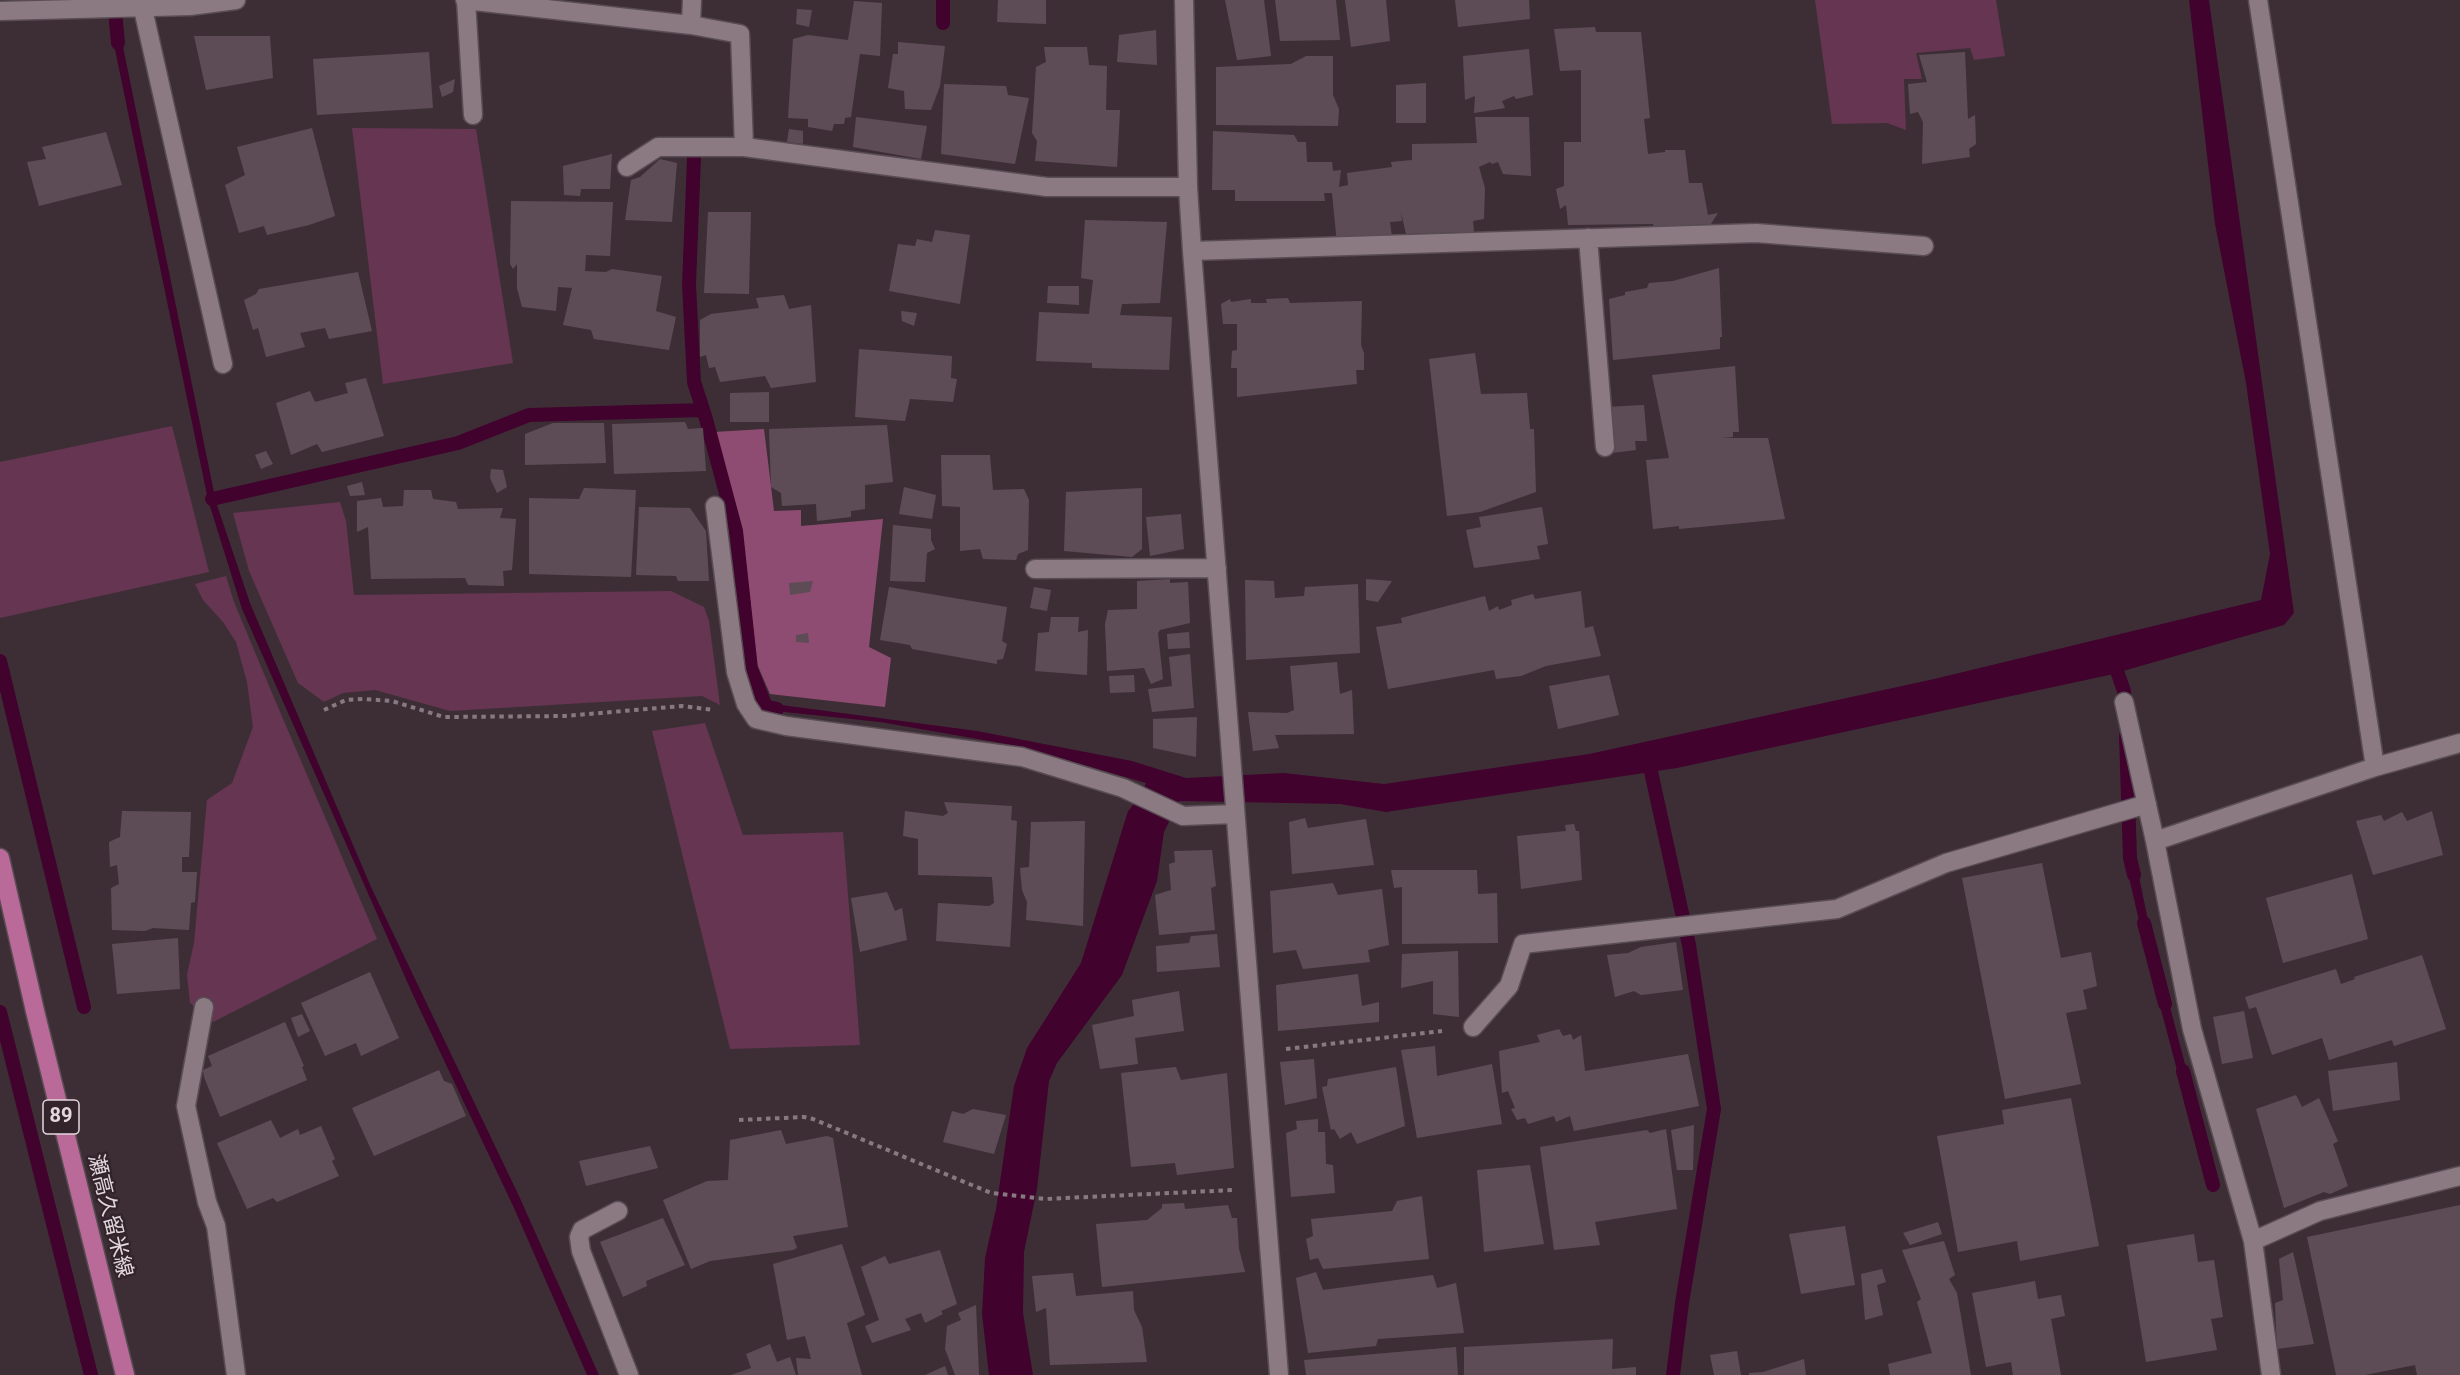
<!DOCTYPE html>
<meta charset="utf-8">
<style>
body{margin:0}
canvas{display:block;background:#3d2e36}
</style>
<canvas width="2460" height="1375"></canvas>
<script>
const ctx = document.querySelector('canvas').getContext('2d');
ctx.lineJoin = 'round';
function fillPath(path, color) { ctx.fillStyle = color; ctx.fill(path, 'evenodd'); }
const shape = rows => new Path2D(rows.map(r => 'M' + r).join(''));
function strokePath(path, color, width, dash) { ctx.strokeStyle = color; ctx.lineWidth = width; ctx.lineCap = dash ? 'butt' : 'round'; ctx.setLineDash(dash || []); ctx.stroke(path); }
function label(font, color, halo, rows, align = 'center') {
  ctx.font = font + ' Roboto,"Noto Sans JP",sans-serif'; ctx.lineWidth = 5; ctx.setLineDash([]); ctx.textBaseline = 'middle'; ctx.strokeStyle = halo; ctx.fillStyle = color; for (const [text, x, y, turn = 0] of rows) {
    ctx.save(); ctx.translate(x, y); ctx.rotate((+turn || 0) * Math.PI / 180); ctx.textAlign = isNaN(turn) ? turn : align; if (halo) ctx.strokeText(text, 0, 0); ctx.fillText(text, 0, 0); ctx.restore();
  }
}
fillPath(shape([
 [1815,0,1996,0,2005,56,1974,60,1970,48,1916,53,1922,79,1904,79,1906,130,1887,123,1832,124],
 [352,128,476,129,513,363,383,384],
 [172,426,209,572,0,618,0,462],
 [340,502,346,521,354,595,671,591,704,607,709,621,720,705,702,696,450,711,375,690,343,693,324,702,298,683,249,571,233,513],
 [226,576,234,602,272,693,377,939,213,1022,190,1003,187,975,194,943,207,800,232,783,253,727,247,682,236,642,223,622,203,600,195,584],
 [705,723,743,835,843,832,860,1045,730,1049,652,731]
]), '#653551');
fillPath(shape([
 [764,429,774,511,801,510,801,526,883,519,869,647,891,658,885,707,770,694,757,664,742,527,714,432]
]), '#8f4c73');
fillPath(shape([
 [2189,0,2209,0,2294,613,2284,625,2109,675,1677,768,1386,812,1340,804,1179,801,1164,832,1157,881,1122,975,1057,1063,1049,1081,1037,1189,1024,1252,1023,1313,1033,1375,989,1375,982,1314,985,1258,996,1209,1014,1086,1027,1048,1081,963,1128,811,1140,797,1146,783,1018,746,880,722,765,710,759,702,977,731,1132,761,1186,778,1284,773,1384,784,1589,754,1934,679,2261,600,2270,554,2246,383,2215,224],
 [112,26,119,27,216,502,250,603,371,887,519,1196,599,1375,587,1375,514,1208,413,995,242,609,208,500,111,30],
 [2135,857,2152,940,2144,942,2127,869,2126,859],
 [2164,984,2191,1087,2182,1089,2155,987]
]), '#41022d');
strokePath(shape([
 [114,0,118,43],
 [943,23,943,0],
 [694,158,689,284,694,382,706,419,736,531,751,669,766,707,777,709],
 [212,499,458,443,529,415,703,410],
 [0,661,84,1007],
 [2117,671,2124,691,2125,711],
 [2126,736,2130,858,2134,875],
 [1650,767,1689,945,1714,1109,1682,1303,1673,1375],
 [2144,923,2165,1004],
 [0,1012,91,1375],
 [2183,1071,2213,1185]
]), '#41022d', 14);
fillPath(shape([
 [998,0,1046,0,1046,24,997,22],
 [1225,0,1264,0,1271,56,1237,60],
 [1275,0,1336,0,1340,40,1280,41],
 [1345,0,1386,0,1390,41,1351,47],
 [1455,0,1529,0,1530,19,1458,27],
 [854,1,882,3,880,56,860,54,851,117,845,118,844,124,834,124,832,131,808,127,808,119,788,118,793,39,808,35,848,40],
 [797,9,812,10,809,27,796,24],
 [1595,27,1596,32,1641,32,1650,118,1644,119,1648,154,1665,152,1665,150,1685,150,1689,183,1702,183,1708,215,1718,213,1711,224,1654,228,1653,224,1568,225,1566,205,1560,209,1556,189,1564,186,1564,142,1581,142,1581,70,1560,71,1554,29],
 [1156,30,1157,65,1117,62,1119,35],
 [194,36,270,36,273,78,206,90],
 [898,42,945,46,940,86,931,110,905,109,904,91,888,88,893,54,898,54],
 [1044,47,1087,47,1089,65,1107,66,1106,110,1120,110,1117,167,1035,161,1037,141,1032,133,1036,67,1046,62],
 [1529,49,1533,95,1516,99,1514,96,1502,101,1505,108,1474,113,1475,96,1465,100,1463,56],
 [429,52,433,108,317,115,313,59],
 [1965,52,1968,119,1975,115,1976,144,1969,149,1970,157,1922,164,1923,122,1918,112,1910,114,1908,84,1927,82,1919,55],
 [1306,56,1333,56,1333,95,1339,109,1338,126,1216,125,1216,67,1291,64],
 [455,79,453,92,442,97,439,86],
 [1426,83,1426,123,1396,123,1396,85],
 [944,84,1006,86,1008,95,1029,98,1015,164,941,154],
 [856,117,927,126,921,159,853,147],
 [1475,117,1529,117,1531,176,1503,174,1498,162,1492,164,1490,162,1479,167,1485,188,1484,219,1473,221,1474,232,1406,234,1401,212,1402,221,1390,222,1392,237,1337,244,1332,193,1324,193,1325,201,1235,201,1235,190,1212,190,1213,131,1294,135,1298,142,1306,142,1307,162,1332,162,1333,171,1341,170,1339,187,1348,185,1347,173,1392,167,1391,162,1412,160,1412,144,1477,143],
 [312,128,335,216,309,225,267,235,264,226,239,233,225,185,245,175,237,147],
 [789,129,803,131,803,144,787,142],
 [106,132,122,185,39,206,27,162,46,159,42,147],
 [612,154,610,189,581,189,580,196,564,195,563,166],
 [660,159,677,163,672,222,625,220,631,180,640,177],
 [511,201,613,202,610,256,586,255,585,271,606,272,612,269,662,276,656,311,676,317,669,350,594,339,591,330,563,325,572,288,558,287,556,311,522,307,517,288,517,264,513,269,510,264],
 [708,212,751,212,749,294,704,293],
 [1085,220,1167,222,1160,303,1122,304,1120,315,1172,317,1169,370,1092,368,1092,363,1036,361,1039,312,1089,314,1093,280,1081,278],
 [935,230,970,235,960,304,889,291,898,244,915,246,917,239,932,242],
 [1719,268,1722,337,1720,337,1720,349,1613,360,1609,299,1625,295,1625,292,1647,288,1649,283,1673,281],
 [358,272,372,331,329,339,325,328,300,333,305,347,266,357,258,328,253,330,244,300,256,294,259,289],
 [1048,286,1079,286,1079,305,1047,303],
 [784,295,789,309,811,305,816,382,771,388,765,376,720,382,715,367,709,368,706,355,700,357,700,320,711,314,759,308,756,298],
 [1288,298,1290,303,1362,301,1361,345,1364,353,1364,370,1356,370,1357,384,1237,397,1237,368,1231,368,1232,351,1237,350,1237,324,1223,324,1221,304,1230,299,1231,302,1251,299,1251,303,1267,303,1266,299],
 [901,311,917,313,914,326,902,321],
 [859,349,952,356,951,378,957,379,953,402,910,399,905,421,855,417],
 [1475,353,1481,394,1527,393,1530,429,1534,429,1536,492,1480,512,1447,516,1429,359],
 [1735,366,1739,432,1733,432,1733,437,1721,438,1768,438,1785,519,1679,529,1679,526,1653,529,1646,460,1669,458,1652,375],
 [366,378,384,436,322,452,317,444,291,455,276,403,310,391,315,402,348,393,345,383],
 [769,392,769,422,730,422,730,393],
 [1644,405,1647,441,1635,441,1636,450,1604,454,1605,407],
 [685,422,688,429,703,428,706,471,614,474,612,424],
 [553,423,604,423,606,463,525,465,525,434],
 [887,425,893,482,865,485,865,509,851,511,851,517,817,521,816,504,782,506,781,493,771,487,769,429],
 [266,451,273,464,261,469,255,455],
 [941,455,990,455,993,490,1024,489,1029,500,1028,550,1018,554,1016,560,983,559,980,549,960,551,960,507,942,506],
 [491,469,503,470,507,487,497,493,490,478],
 [362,482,365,495,350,496,347,486],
 [904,487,936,495,932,519,899,514],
 [584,488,636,490,631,577,529,574,529,498,579,499],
 [1142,488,1142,549,1132,557,1064,551,1066,492],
 [404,490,431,490,433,499,456,502,458,509,503,508,500,518,516,519,512,570,503,571,504,586,468,585,465,578,371,579,368,527,357,532,357,501,381,498,383,507,403,506],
 [639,507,690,508,706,531,709,581,678,581,676,576,636,575],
 [1542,507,1548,544,1537,546,1540,559,1474,568,1466,530,1481,527,1479,517],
 [1181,514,1184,549,1150,556,1146,517],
 [893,525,931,529,931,540,935,549,927,553,925,582,890,581],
 [1170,579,1170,583,1188,582,1190,623,1160,630,1158,633,1163,679,1151,684,1144,668,1107,671,1105,624,1108,610,1137,609,1137,581],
 [1366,579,1392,581,1378,602,1366,600],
 [1245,580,1274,581,1275,598,1304,596,1305,587,1358,584,1360,653,1246,660],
 [813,581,810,592,790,595,789,583],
 [889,587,1007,607,1002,641,1007,644,1003,659,997,660,997,664,912,649,910,645,880,640],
 [1034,587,1051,590,1047,611,1030,608],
 [1581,591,1585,628,1593,626,1601,656,1546,666,1521,676,1496,679,1494,670,1388,689,1376,627,1402,623,1401,618,1485,596,1489,611,1498,606,1499,610,1512,605,1511,600,1533,594,1535,599],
 [1051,617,1079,617,1078,632,1088,630,1087,675,1035,671,1038,633,1049,632],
 [1189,632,1190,648,1168,649,1167,634],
 [808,633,809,643,796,642,796,635],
 [1190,654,1194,708,1152,712,1148,689,1172,686,1169,657],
 [1337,662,1340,694,1352,690,1354,734,1275,735,1279,748,1253,751,1248,712,1287,713,1294,710,1290,666],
 [1134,675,1135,692,1110,693,1109,676],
 [1609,675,1619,715,1558,729,1549,686],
 [1197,717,1196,757,1153,748,1153,719],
 [944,802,1012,806,1011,820,1017,821,1010,947,936,941,938,903,989,906,994,903,992,877,918,875,918,839,903,836,905,811,943,816,948,813],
 [122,811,191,812,189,857,182,857,182,872,197,872,195,902,191,903,189,930,153,928,145,931,112,930,111,888,119,884,117,865,110,867,109,842,120,837],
 [2432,811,2443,855,2373,875,2356,821,2381,815,2384,821,2402,812,2407,821],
 [1305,818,1308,828,1366,819,1374,865,1292,874,1289,822],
 [1085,821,1083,926,1026,920,1027,902,1022,890,1020,868,1029,867,1031,822],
 [1574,824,1576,831,1579,831,1582,880,1521,889,1517,836,1566,831,1565,825],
 [1212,850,1216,886,1211,888,1215,930,1159,935,1155,895,1171,890,1169,864,1175,862,1174,851],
 [2042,863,2061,958,2091,952,2097,986,2083,990,2087,1009,2066,1013,2081,1084,2005,1099,1962,878],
 [1391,870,1477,870,1478,894,1497,893,1498,943,1402,944,1402,887,1394,888],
 [2352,874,2368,939,2283,963,2266,898],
 [1333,883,1338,895,1382,889,1389,945,1368,950,1370,962,1303,969,1296,950,1273,953,1270,891],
 [887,892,895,911,902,908,907,940,860,952,851,898],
 [1217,934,1220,967,1157,972,1156,946,1189,943,1191,936],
 [178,938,180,989,117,994,112,944],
 [1676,942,1683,990,1641,995,1634,991,1615,997,1607,955,1628,953,1641,947],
 [1458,951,1459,1017,1433,1014,1433,981,1401,988,1402,954],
 [2422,955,2446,1029,2394,1046,2392,1040,2329,1060,2322,1038,2272,1055,2256,1007,2249,1009,2245,997,2336,969,2341,984,2355,979,2354,977],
 [370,972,399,1038,361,1056,356,1043,325,1056,301,1003],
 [1358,974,1362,1006,1379,1002,1379,1022,1278,1031,1276,985],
 [1179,991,1184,1031,1135,1038,1138,1064,1100,1069,1092,1025,1134,1016,1132,1000],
 [2244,1011,2253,1058,2222,1064,2213,1017],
 [302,1014,310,1031,298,1037,291,1018],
 [285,1022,304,1066,302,1067,307,1080,220,1117,204,1077,203,1070,212,1066,208,1056],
 [1559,1029,1563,1036,1571,1034,1573,1040,1581,1035,1585,1071,1688,1054,1699,1106,1574,1131,1570,1116,1556,1122,1554,1116,1528,1124,1525,1118,1517,1120,1511,1109,1515,1108,1508,1091,1502,1093,1499,1051,1540,1042,1537,1035],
 [1435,1046,1437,1076,1492,1064,1502,1124,1417,1138,1401,1050],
 [1314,1059,1317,1098,1285,1105,1280,1062],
 [2397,1062,2400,1100,2333,1111,2328,1071],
 [1176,1067,1181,1080,1227,1073,1234,1168,1177,1175,1175,1163,1131,1167,1121,1073],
 [1396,1067,1405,1126,1357,1144,1351,1132,1340,1139,1334,1129,1331,1130,1322,1087,1327,1086,1328,1079],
 [439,1070,444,1081,452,1084,466,1116,374,1156,352,1108],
 [2296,1095,2302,1107,2319,1098,2338,1141,2333,1144,2348,1186,2330,1194,2324,1192,2284,1208,2256,1109],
 [2071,1098,2099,1246,2020,1261,2017,1241,1958,1252,1937,1136,2004,1124,2002,1110],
 [973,1109,1006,1115,994,1154,943,1142,952,1111,963,1114],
 [1318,1119,1318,1132,1325,1132,1326,1164,1333,1165,1335,1193,1291,1197,1286,1133,1297,1129,1296,1121],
 [271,1120,280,1138,298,1129,300,1135,321,1126,335,1159,332,1161,339,1176,277,1202,273,1198,247,1209,217,1143],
 [1694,1125,1693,1170,1677,1170,1671,1130],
 [1666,1129,1677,1209,1595,1222,1600,1245,1554,1250,1540,1147,1647,1130,1650,1133],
 [781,1130,786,1144,827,1136,833,1138,848,1227,793,1236,797,1248,793,1250,710,1261,691,1269,663,1200,707,1181,728,1180,730,1140],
 [650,1146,658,1168,586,1186,579,1161],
 [1530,1165,1544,1244,1484,1252,1477,1170],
 [1422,1196,1429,1259,1323,1269,1318,1258,1310,1260,1306,1239,1313,1236,1311,1219,1392,1211,1397,1201],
 [1184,1203,1185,1209,1228,1205,1232,1218,1237,1218,1239,1249,1245,1272,1102,1287,1096,1224,1147,1220,1162,1208,1162,1204],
 [2460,1205,2460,1375,2417,1375,2415,1365,2365,1375,2336,1375,2307,1237],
 [663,1218,685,1265,646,1281,647,1286,623,1297,600,1242],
 [1938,1222,1942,1234,1910,1245,1903,1233],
 [1845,1226,1855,1285,1801,1294,1789,1234],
 [2194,1234,2198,1262,2214,1260,2223,1317,2211,1319,2217,1350,2146,1362,2127,1245],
 [1944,1241,1955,1275,1949,1279,1957,1293,1971,1375,1890,1375,1888,1364,1932,1353,1917,1302,1921,1299,1902,1250],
 [842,1244,865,1315,847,1323,862,1375,798,1375,796,1358,811,1359,805,1336,787,1340,773,1264],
 [940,1250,957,1304,941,1311,943,1314,925,1323,921,1313,905,1319,911,1330,872,1343,865,1326,879,1320,861,1267,885,1256,889,1264],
 [2293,1252,2314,1344,2277,1349,2275,1303,2283,1300,2279,1259],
 [1882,1269,1886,1282,1877,1285,1883,1315,1865,1320,1861,1274],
 [1316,1272,1323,1290,1433,1275,1437,1288,1456,1283,1464,1333,1378,1339,1376,1346,1308,1353,1296,1278],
 [1073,1273,1076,1296,1133,1291,1134,1310,1142,1327,1147,1362,1050,1365,1046,1308,1036,1312,1032,1276],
 [2035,1281,2038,1299,2061,1295,2065,1316,2051,1319,2061,1375,2013,1375,2011,1362,1986,1367,1972,1293],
 [976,1305,979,1375,955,1375,945,1349,947,1326,961,1320,958,1313],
 [1613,1339,1612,1369,1636,1367,1636,1375,1464,1375,1464,1347],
 [770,1344,777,1362,790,1357,796,1375,731,1375,751,1368,746,1354],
 [1456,1347,1458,1375,1306,1375,1304,1360],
 [1737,1351,1741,1375,1714,1375,1710,1355],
 [1804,1359,1806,1375,1749,1375,1749,1373,1763,1372],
 [945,1366,948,1375,925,1375]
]), '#5d4c55');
const street = shape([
 [465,0,691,25,740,34,744,147,1047,187,1188,187],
 [466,0,473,115],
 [1184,0,1188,187,1192,251,1279,1375],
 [2258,0,2375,767],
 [143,9,223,364],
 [0,11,190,6,236,0],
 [691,25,692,0],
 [627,167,658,147,744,147],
 [1588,238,1605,447],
 [1192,251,1756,233,1924,246],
 [715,506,736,672,746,704,756,719,786,726,1022,757,1123,788,1183,816,1235,814],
 [1035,569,1217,568],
 [2124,702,2155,841,2192,1029,2253,1241,2271,1375],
 [2155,841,2375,767,2460,743],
 [204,1007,186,1106,207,1202,216,1226,236,1375],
 [1473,1027,1509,986,1523,944,1837,909,1946,863,2147,804],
 [618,1211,582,1230,579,1237,581,1251,629,1375],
 [2253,1241,2320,1211,2460,1176]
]);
const primary = shape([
 [0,858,35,1011,125,1375]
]);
strokePath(street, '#594c53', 21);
strokePath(primary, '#594c53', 21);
strokePath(shape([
 [324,710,346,700,364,699,392,701,444,717,565,716,682,706,714,710],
 [1286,1049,1442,1031],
 [739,1120,804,1117,813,1119,991,1193,1045,1199,1233,1190]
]), '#86797f', 4, [4.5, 4.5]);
strokePath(street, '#8c7a83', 18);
strokePath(primary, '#ba6a99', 18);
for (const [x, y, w] of [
 [61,1117,36]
]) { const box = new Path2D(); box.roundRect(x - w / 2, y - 17, w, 34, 4.5); ctx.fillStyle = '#33242c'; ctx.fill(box); strokePath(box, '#e3d8dd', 1.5); }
label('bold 20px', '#e3d8dd', null, [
 ["89",61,1117]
]);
label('21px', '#e3d8dd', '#33242c', [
 ["瀬高久留米線",109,1216,76]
]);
</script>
